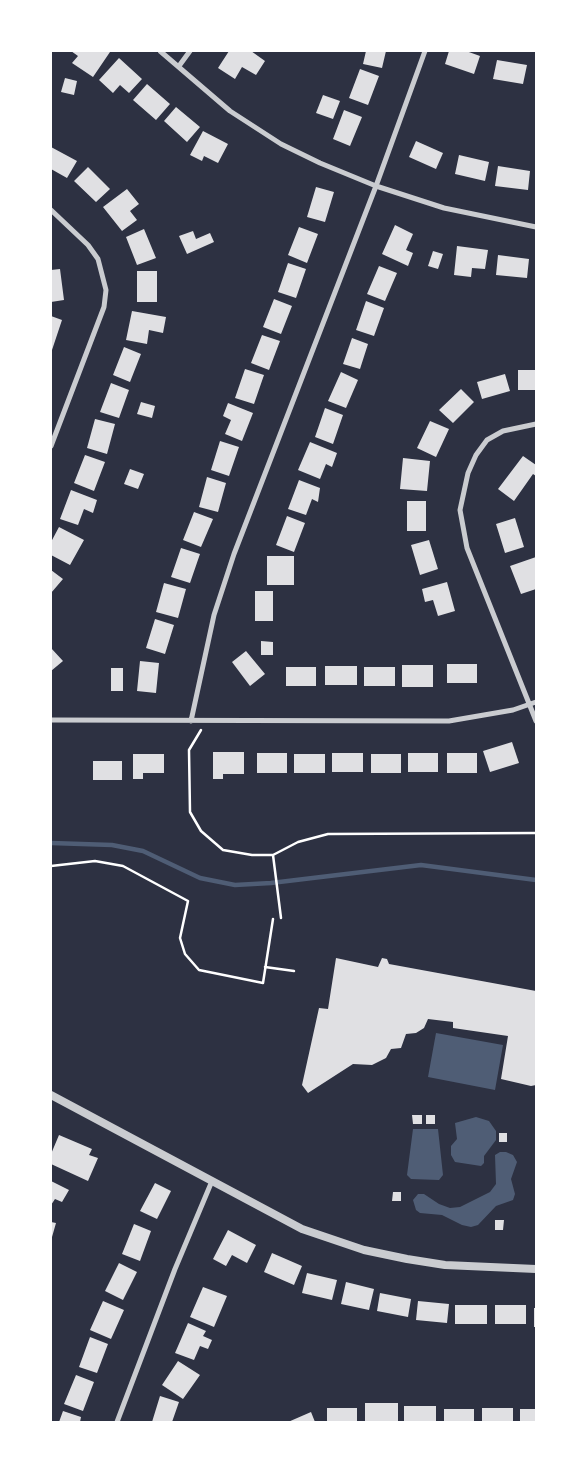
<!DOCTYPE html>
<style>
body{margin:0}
#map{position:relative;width:587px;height:1473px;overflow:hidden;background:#2d3142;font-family:"Archivo Narrow",sans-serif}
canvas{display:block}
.frame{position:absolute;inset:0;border:52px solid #fff;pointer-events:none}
</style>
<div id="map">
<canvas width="587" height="1473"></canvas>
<div class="frame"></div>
</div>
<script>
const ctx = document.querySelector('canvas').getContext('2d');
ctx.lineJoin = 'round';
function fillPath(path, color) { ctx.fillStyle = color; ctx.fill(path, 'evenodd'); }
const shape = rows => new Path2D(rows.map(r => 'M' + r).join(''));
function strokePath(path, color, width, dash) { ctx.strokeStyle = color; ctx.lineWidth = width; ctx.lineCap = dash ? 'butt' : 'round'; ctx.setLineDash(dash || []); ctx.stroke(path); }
fillPath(shape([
 [436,1033,503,1045,495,1090,428,1077],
 [476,1117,489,1121,496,1131,496,1140,484,1156,484,1163,481,1166,455,1162,451,1155,451,1146,457,1139,455,1123],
 [413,1129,438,1129,443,1175,439,1180,411,1179,407,1175],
 [500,1152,506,1152,513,1155,517,1162,511,1179,515,1194,513,1200,496,1206,478,1225,471,1227,462,1225,442,1215,420,1213,416,1210,413,1200,418,1194,424,1194,439,1204,450,1208,460,1207,490,1192,496,1184,495,1155]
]), '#4f5d75');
strokePath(shape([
 [51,843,112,845,143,851,200,878,235,885,271,883,421,865,536,880]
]), '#4f5d75', 4.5);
fillPath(shape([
 [71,51,109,51,110,52,93,77,72,63,78,56],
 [229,51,251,51,265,61,256,75,242,67,235,79,218,68],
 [366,51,386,51,382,68,363,64],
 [449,51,466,51,480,56,474,74,445,64],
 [119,58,142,79,129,93,120,85,113,93,99,80],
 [497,60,527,65,523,84,493,79],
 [360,69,379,76,368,105,349,98],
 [65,78,77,81,74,95,61,92],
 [147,84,170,104,156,120,133,100],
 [323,95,340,101,333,119,316,113],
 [176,107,200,127,187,142,164,121],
 [344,110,362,117,350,146,333,139],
 [203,131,228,144,218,163,204,156,202,161,190,155],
 [416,141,443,153,436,169,409,157],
 [51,147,77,161,67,178,51,169],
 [459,155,489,162,485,181,455,174],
 [498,166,530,171,528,190,495,186],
 [88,167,110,189,96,202,74,181],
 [316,187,334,192,325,222,307,217],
 [127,189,139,204,130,211,137,220,122,231,103,207],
 [395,225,413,234,406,250,413,253,408,266,382,254],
 [299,227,318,234,307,263,288,255],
 [144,229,156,258,137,265,126,237],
 [193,231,196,239,210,233,214,242,187,254,179,236],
 [457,246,488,250,485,269,472,268,471,277,454,275],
 [433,251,443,254,438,269,428,266],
 [498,255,529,259,527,278,496,275],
 [288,263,306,269,296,298,278,292],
 [379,266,397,273,385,301,367,294],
 [60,269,64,300,51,302,51,270],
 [137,271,157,271,157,302,137,302],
 [274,299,292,306,281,334,263,327],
 [366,301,384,308,374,336,356,330],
 [132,311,166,317,163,333,149,330,147,344,126,340],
 [51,316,62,320,52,350,51,350],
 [262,335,280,341,269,370,251,363],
 [352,338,368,344,360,369,343,364],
 [124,347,141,354,130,382,113,375],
 [245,369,264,375,254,404,235,398],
 [518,370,536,370,536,390,518,390],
 [341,372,358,380,346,408,328,401],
 [505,374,510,391,482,399,477,382],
 [111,383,129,390,119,418,100,412],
 [461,389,474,402,453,423,439,410],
 [141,402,155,406,152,418,137,414],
 [228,403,253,413,242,441,225,434,231,420,223,416],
 [325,408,343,415,333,444,315,437],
 [95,419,115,424,107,454,87,448],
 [430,421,449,429,436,457,417,448],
 [220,441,239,447,229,476,211,470],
 [310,442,337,453,332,467,326,464,320,479,298,470],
 [85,455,105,462,94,491,74,483],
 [523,456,536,465,536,476,533,474,514,501,498,489],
 [403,458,430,461,427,491,400,489],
 [130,469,144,474,138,489,124,484],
 [207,477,226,483,218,512,199,507],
 [299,480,320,488,318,502,312,499,306,515,288,509],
 [71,490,97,500,93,513,84,509,78,525,60,519],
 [407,501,426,501,426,531,407,531],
 [194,512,213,519,201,547,183,540],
 [287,516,305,523,294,552,276,545],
 [515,518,524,547,505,553,496,524],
 [59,527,84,540,70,565,51,555,51,542],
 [429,540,438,569,420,575,411,545],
 [181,548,200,554,190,583,171,577],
 [267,556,294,556,294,585,267,585],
 [536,557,536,589,521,594,510,566],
 [51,570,63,579,51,593],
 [447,582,455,611,438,616,433,600,425,602,422,589],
 [164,583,186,589,178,618,156,612],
 [255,591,273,591,273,621,255,621],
 [155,619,174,625,165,654,146,648],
 [261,641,273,642,273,655,261,655],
 [51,648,63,661,51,671],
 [246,651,265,674,250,686,232,662],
 [140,661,159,663,156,693,137,691],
 [447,664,477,664,477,683,447,683],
 [402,665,433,665,433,687,402,687],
 [325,666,357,666,357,685,325,685],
 [286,667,316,667,316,686,286,686],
 [364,667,395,667,395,686,364,686],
 [111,668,123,668,123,691,111,691],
 [512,742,519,763,490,772,483,751],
 [213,752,244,752,244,774,223,774,223,779,213,779],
 [257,753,287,753,287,773,257,773],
 [332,753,363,753,363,772,332,772],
 [408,753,438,753,438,772,408,772],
 [447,753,477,753,477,773,447,773],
 [133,754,164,754,164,773,143,773,143,779,133,779],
 [294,754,325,754,325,773,294,773],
 [371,754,401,754,401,773,371,773],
 [93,761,122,761,122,780,93,780],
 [336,958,378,967,382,958,387,959,389,964,536,991,536,1085,531,1086,501,1079,508,1036,453,1028,453,1022,428,1019,424,1028,416,1033,406,1034,401,1048,391,1049,386,1058,372,1065,353,1064,308,1093,302,1085,319,1008,328,1009],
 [412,1115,422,1115,422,1124,413,1124],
 [426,1115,435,1115,435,1124,426,1124],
 [499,1133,507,1133,507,1142,499,1142],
 [59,1135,92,1149,89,1155,98,1158,88,1181,51,1164,51,1154],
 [51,1181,69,1190,62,1202,55,1199,51,1205],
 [155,1183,171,1191,157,1219,140,1211],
 [393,1192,401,1192,401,1201,392,1201],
 [495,1220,504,1220,503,1230,495,1230],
 [51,1222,56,1223,52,1237,51,1237],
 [134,1224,151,1231,140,1261,122,1254],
 [228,1230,256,1245,247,1263,232,1255,226,1266,213,1259],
 [272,1253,302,1266,294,1285,264,1272],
 [119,1263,137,1272,123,1300,105,1291],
 [307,1273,337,1280,332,1300,302,1293],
 [346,1282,374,1289,369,1310,341,1304],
 [203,1287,227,1296,214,1327,190,1317],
 [380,1293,411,1299,408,1317,377,1311],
 [103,1301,124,1310,111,1339,90,1330],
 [418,1301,449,1304,447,1323,416,1320],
 [455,1305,487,1305,487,1324,455,1324],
 [495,1305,526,1305,526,1324,495,1324],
 [534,1308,536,1308,536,1327,534,1327],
 [188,1323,206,1331,203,1336,212,1340,208,1349,200,1346,194,1360,175,1353],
 [90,1337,108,1344,97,1373,79,1367],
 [178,1361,200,1375,183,1399,162,1385],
 [76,1375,94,1382,83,1411,64,1404],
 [160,1396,179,1402,172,1422,152,1422],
 [365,1403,398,1403,398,1422,365,1422],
 [404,1406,436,1406,436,1422,404,1422],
 [327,1408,357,1408,357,1422,327,1422],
 [482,1408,513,1408,513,1422,482,1422],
 [444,1409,474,1409,474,1422,444,1422],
 [520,1409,536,1409,536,1422,520,1422],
 [63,1411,81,1417,80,1422,59,1422],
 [311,1412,315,1422,288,1422]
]), '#e0e0e3');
strokePath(shape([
 [201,730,189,750,190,812,201,831,223,850,252,855,273,855,298,842,328,834,536,833],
 [273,855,281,918],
 [51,866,95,861,123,866,188,901,180,938,185,954,199,970,263,983,273,919],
 [265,967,294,971]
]), '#fff', 2.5);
strokePath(shape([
 [160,51,230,111,281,144,320,163,376,186,444,208,536,227],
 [179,66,190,51],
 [51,210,88,245,98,259,106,290,104,307,51,446],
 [536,424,503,431,487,440,476,455,468,473,460,510,467,548,536,721],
 [51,720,449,721,513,710,536,702],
 [191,721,214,615,234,554,376,186,425,51],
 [117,1422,175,1269,212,1181]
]), '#caccd0', 5);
strokePath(shape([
 [51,1095,302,1229,364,1250,407,1259,445,1265,536,1269]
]), '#caccd0', 8);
</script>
